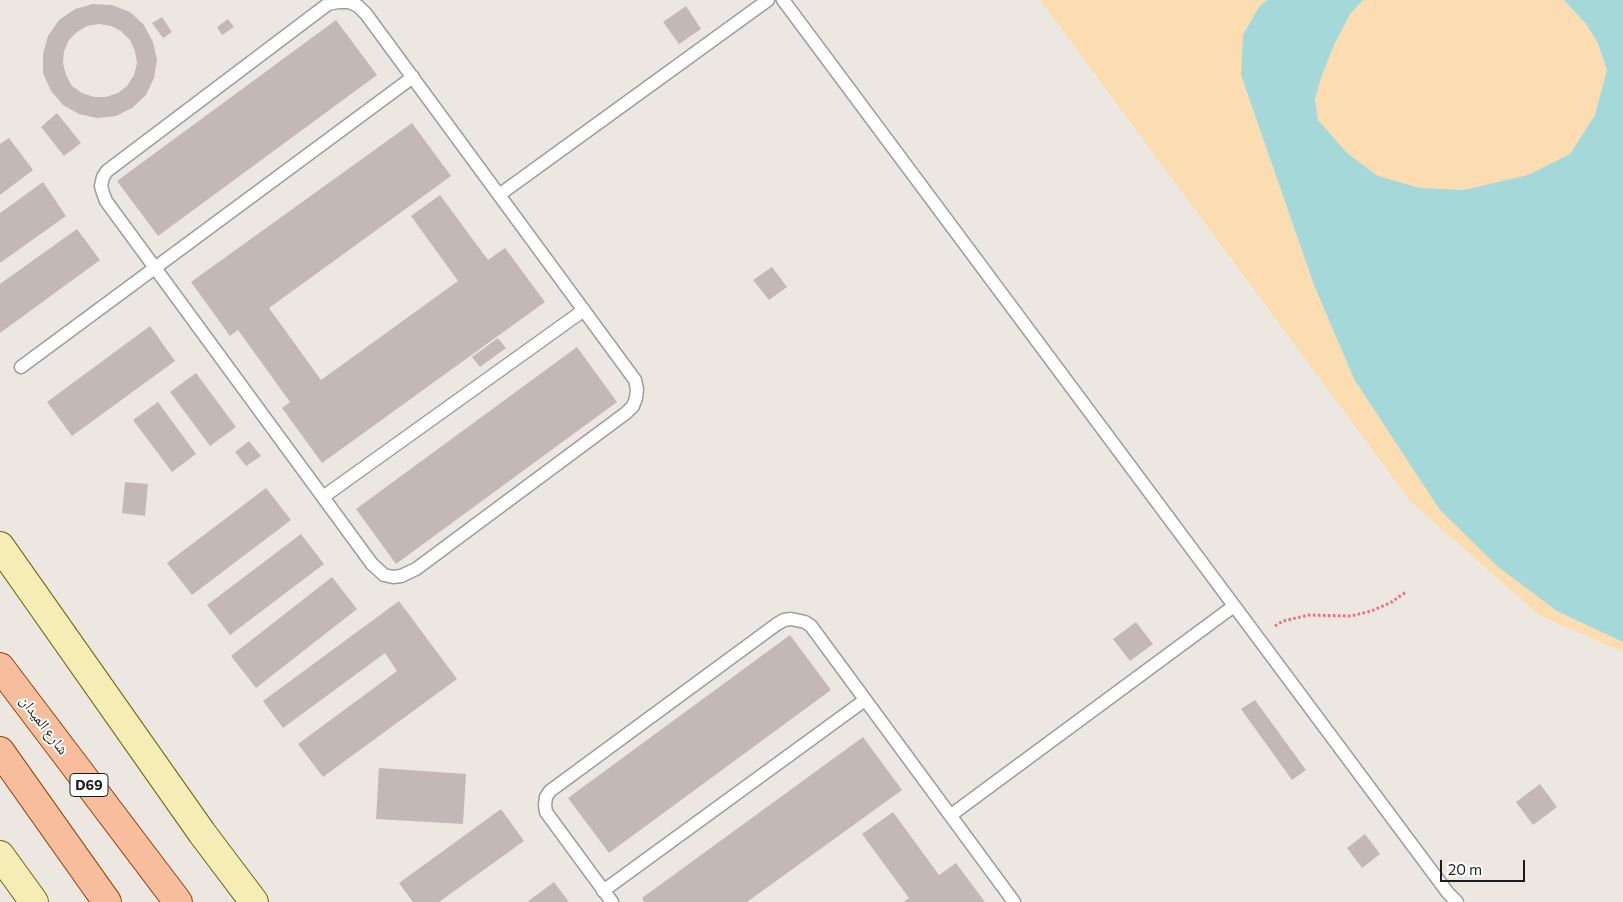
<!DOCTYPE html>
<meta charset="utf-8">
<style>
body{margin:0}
#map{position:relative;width:1623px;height:902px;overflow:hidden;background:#ede7e2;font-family:Commissioner,sans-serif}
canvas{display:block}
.scale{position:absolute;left:1440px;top:860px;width:85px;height:22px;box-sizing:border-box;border:2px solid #1c1c1c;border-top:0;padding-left:6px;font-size:15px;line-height:18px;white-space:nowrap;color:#1c1c1c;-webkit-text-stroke:4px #fff;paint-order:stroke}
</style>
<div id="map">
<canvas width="1623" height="902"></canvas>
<div class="scale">20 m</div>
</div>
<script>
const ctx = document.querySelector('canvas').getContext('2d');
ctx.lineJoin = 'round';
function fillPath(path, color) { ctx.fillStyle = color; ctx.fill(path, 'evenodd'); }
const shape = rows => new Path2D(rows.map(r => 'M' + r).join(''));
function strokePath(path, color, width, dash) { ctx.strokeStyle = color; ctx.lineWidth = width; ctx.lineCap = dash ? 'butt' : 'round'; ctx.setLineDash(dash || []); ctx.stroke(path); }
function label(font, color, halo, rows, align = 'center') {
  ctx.font = font + ' Commissioner,"Noto Naskh Arabic",sans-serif'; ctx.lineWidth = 4; ctx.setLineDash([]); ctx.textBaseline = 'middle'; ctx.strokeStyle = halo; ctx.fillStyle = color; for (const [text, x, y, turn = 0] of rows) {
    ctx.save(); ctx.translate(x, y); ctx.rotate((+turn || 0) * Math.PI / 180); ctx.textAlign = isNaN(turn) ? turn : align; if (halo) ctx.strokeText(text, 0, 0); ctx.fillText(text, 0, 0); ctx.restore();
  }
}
fillPath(shape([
 [1040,0,1267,0,1259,7,1241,75,1314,285,1354,379,1557,611,1623,642,1623,652,1539,615,1411,502],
 [1363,0,1564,0,1586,24,1597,41,1607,70,1595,115,1570,154,1528,175,1464,190,1420,188,1378,176,1347,153,1318,120,1315,99,1321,78,1334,45,1350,14]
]), '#fcddb1');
fillPath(shape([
 [1267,0,1363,0,1350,14,1334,45,1321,78,1315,99,1318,120,1347,153,1378,176,1420,188,1464,190,1528,175,1570,154,1595,115,1607,70,1597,41,1586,24,1564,0,1623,0,1623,642,1557,611,1497,566,1440,510,1354,379,1314,285,1241,75,1243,35,1259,7]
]), '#a4d8d9');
fillPath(shape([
 [93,4,112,5,130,12,144,25,153,42,157,60,154,78,146,95,132,108,116,116,97,118,79,114,63,105,51,91,43,73,43,54,48,36,59,20,75,9],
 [99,24,111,26,121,31,130,40,135,51,137,63,134,75,127,86,118,93,106,97,94,97,82,93,72,86,66,75,63,63,64,51,69,40,77,32,87,26],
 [686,6,701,29,679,44,663,22],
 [162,17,172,32,163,38,152,23],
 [228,19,234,27,222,35,217,27],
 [336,20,377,75,158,236,117,181],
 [57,113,81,143,64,156,41,127],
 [412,123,451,176,269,308,321,380,458,281,411,216,440,195,488,260,505,248,545,302,322,463,282,408,290,402,238,330,230,336,191,282],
 [9,138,33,170,0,195,0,144],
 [43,182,66,216,0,263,0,213],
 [77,229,100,260,0,333,0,284],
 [772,267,787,287,769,300,753,280],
 [150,326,175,361,72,436,47,402],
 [498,338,506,348,480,367,472,357],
 [577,347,617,402,396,564,356,509],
 [196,373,236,427,210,446,170,392],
 [158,402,196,454,172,472,133,420],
 [249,441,261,456,246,466,235,452],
 [125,482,148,484,145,516,122,513],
 [266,488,291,520,192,595,167,563],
 [301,534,324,564,230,635,207,605],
 [332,577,357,609,256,688,231,656],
 [399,601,457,679,323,777,298,744,397,671,385,653,283,728,263,701],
 [1136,622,1153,644,1130,661,1113,639],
 [790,635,831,690,609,853,568,798],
 [1255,700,1306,770,1292,780,1241,709],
 [863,737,902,790,747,902,644,902,642,898],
 [379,768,466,774,463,824,376,819],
 [1540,784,1557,807,1533,825,1516,802],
 [501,809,524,841,439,902,413,902,399,883],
 [893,812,939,875,956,863,985,902,903,902,909,898,862,834],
 [1365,834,1380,854,1362,868,1347,848],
 [554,882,569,902,527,902]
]), '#c4b8b6');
const service = shape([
 [783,0,1448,893,1457,902],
 [338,2,349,2,358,6,366,14,635,380,637,389,636,398,633,406,626,413,416,569,401,576,393,577,384,575,372,564,106,201,103,193,101,186,103,177,107,171,328,4,338,2],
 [499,195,768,0],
 [21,367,413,77],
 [323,497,584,310],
 [951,815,1234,606],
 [603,891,865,700],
 [612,902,546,812,545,805,546,797,550,791,777,624,784,620,791,619,805,622,811,626,1014,902]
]);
const secondary = shape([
 [0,546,202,833,254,902],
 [0,855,34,902]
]);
const primary = shape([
 [0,667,178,902],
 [0,751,107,902]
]);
strokePath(service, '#9d9d9d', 15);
strokePath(secondary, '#6d6309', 30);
strokePath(primary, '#8e4506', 30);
strokePath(shape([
 [1275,626,1283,621,1309,615,1351,616,1371,611,1390,603,1406,592]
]), '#f46c7a', 3, [2.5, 2.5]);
strokePath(service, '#fff', 12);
strokePath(secondary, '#f6ecb6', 28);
strokePath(primary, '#f8bd9c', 28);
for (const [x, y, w] of [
 [89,785,38]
]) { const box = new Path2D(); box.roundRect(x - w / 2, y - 11.5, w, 23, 4); ctx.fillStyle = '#fff'; ctx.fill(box); strokePath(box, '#1c1c1c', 1); }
label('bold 14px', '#1c1c1c', null, [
 ["D69",89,785]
]);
label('15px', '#1c1c1c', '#fff', [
 ["شارع الميدان",44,725,53]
]);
</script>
